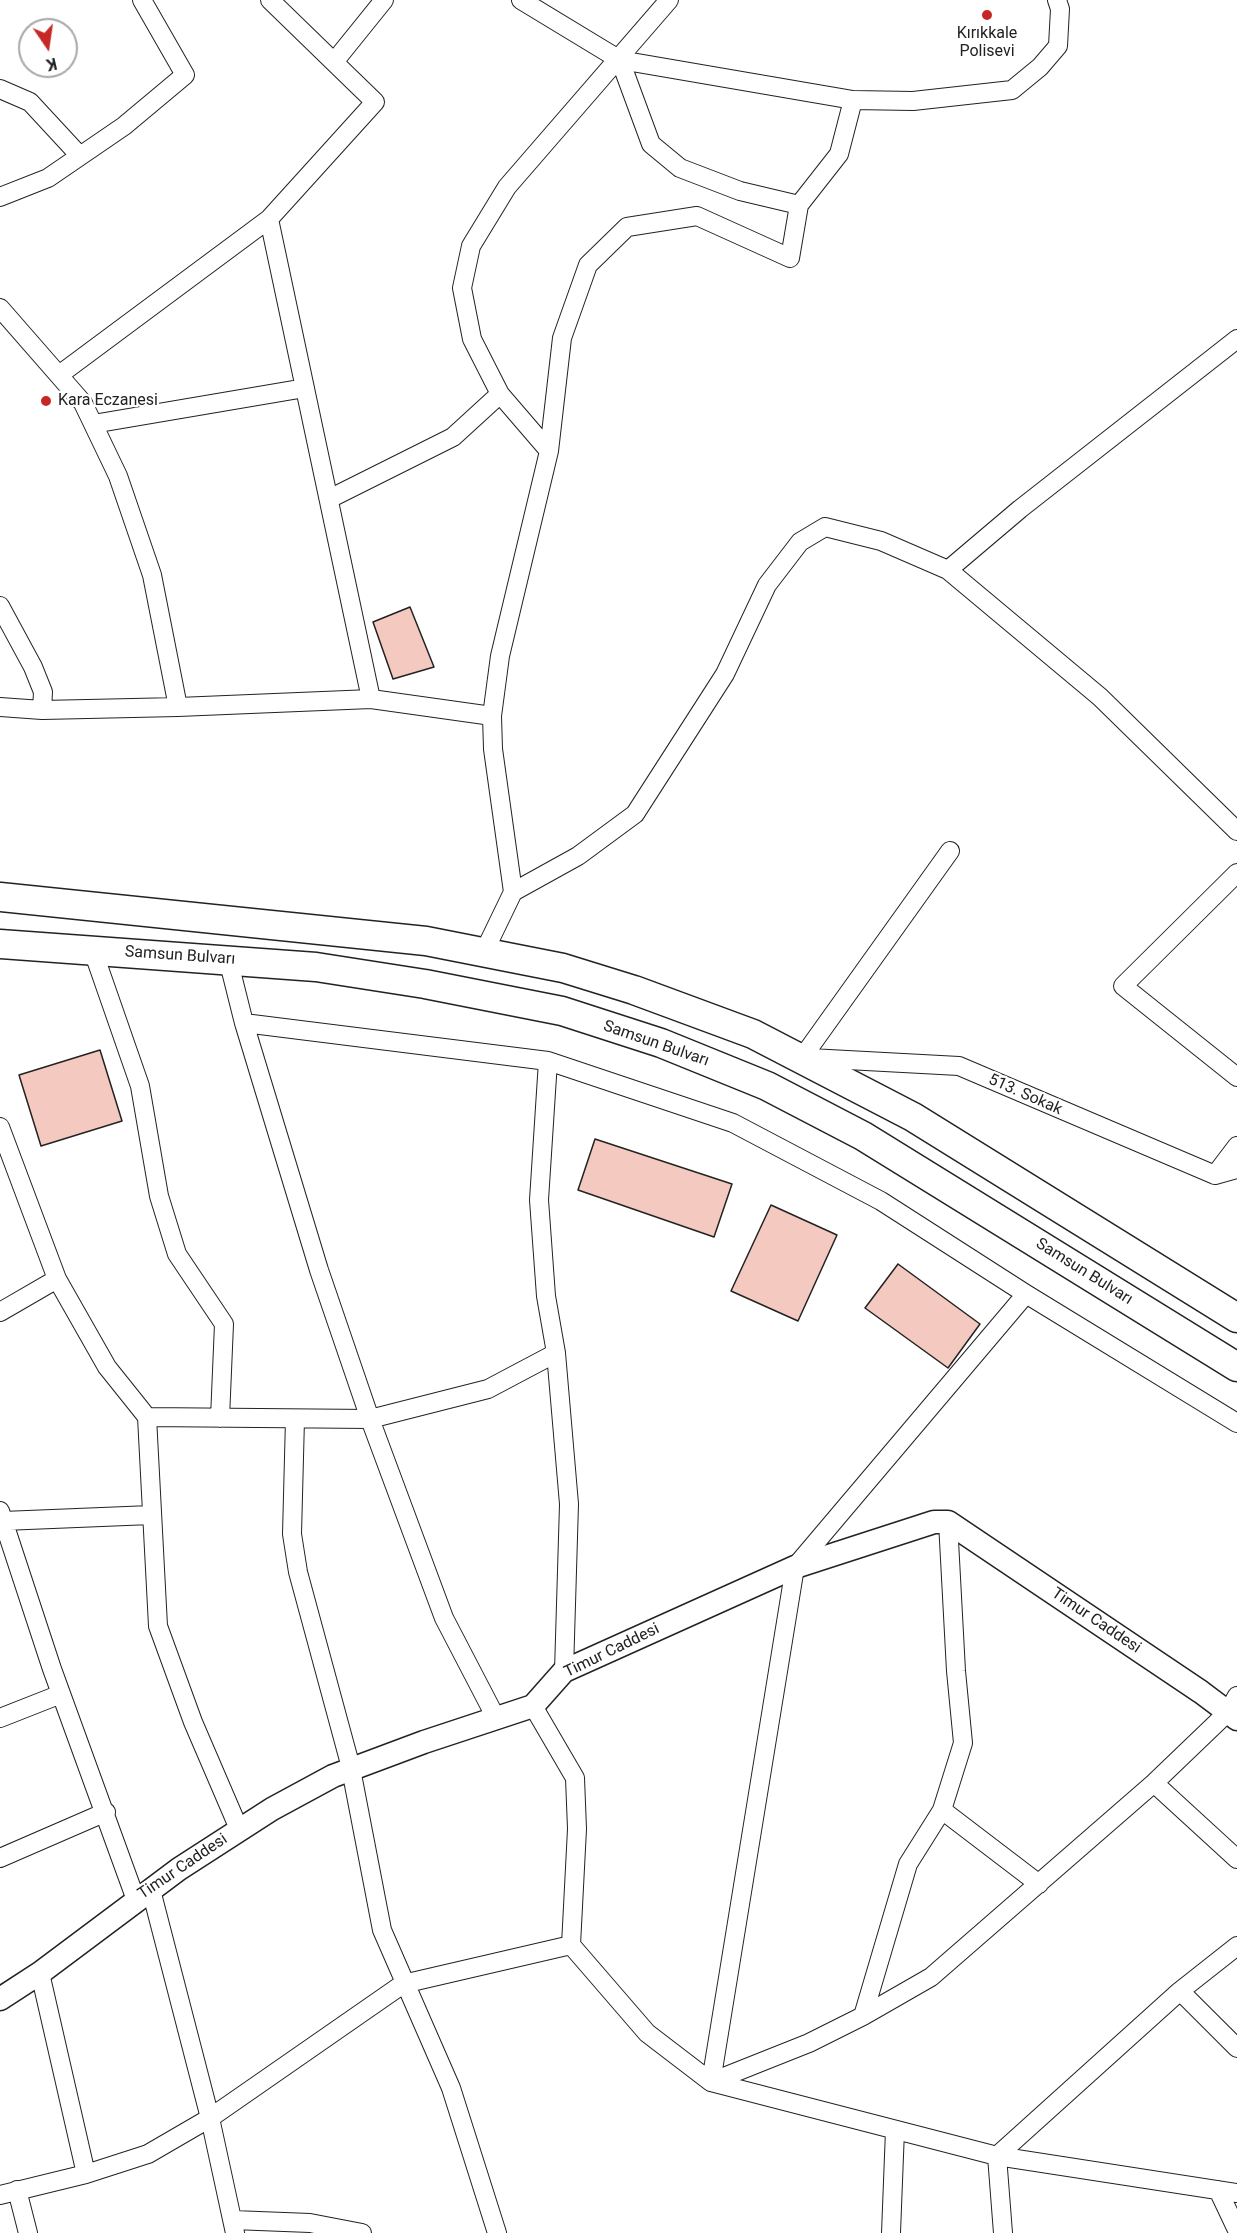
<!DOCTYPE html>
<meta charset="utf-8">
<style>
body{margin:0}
#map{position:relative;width:1237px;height:2233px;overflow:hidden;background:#fff;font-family:Roboto,sans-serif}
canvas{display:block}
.north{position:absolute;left:18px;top:18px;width:60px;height:60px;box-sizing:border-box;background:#fff;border:2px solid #a7a7a7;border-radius:50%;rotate:167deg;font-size:16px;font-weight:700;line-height:24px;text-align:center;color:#222}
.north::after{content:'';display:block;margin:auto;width:21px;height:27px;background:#c62828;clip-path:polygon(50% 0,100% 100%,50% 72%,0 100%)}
</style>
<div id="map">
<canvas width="1237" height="2233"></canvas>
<div class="north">K</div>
</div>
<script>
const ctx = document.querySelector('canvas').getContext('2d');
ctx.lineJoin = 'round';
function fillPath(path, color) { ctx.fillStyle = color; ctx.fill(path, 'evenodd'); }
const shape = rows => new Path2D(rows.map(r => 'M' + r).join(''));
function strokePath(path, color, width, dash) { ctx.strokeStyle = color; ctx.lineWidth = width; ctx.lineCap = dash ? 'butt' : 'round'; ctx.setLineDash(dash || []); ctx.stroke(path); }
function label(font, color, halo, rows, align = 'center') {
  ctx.font = font + ' Roboto,sans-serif'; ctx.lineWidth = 4.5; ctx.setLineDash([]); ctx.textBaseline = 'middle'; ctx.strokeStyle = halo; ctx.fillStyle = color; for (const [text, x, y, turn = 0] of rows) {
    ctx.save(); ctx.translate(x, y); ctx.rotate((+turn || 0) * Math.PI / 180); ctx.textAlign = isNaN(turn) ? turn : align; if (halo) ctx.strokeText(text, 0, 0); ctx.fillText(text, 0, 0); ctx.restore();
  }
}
const building = shape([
 [410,607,434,667,393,679,373,622,410,607],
 [100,1050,122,1121,41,1146,19,1075,100,1050],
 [595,1139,732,1184,714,1237,578,1190,595,1139],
 [771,1205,837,1235,798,1321,731,1291,771,1205],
 [898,1264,980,1324,948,1368,865,1308,898,1264]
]);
fillPath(building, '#f3c9c0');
strokePath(building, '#222', 1.5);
const minor = shape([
 [521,0,620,60,853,100,913,101,1012,90,1040,67,1058,46,1060,9,1057,0],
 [620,60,651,144,680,168,740,191,799,205],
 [334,62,384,0],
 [0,89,30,102,80,156],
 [0,197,48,178,124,126,185,75,142,0],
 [269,219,371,699],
 [0,308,83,403,118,476,152,575,178,707],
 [59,375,269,219,375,102,270,0],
 [93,424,305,388],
 [549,451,500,394,472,339,462,288,471,246,507,187,669,0],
 [329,499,453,437,500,394],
 [948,570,1020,509,1237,339],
 [0,606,33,667,43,692,42,710],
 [0,707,42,710,178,707,371,699,492,716],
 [1237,873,1123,986,1237,1077],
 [513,892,493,749,492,716,500,656,549,451,562,338,588,265,627,227,697,216,790,258,799,205,839,154,853,100],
 [485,950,513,892,578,856,635,814,725,674,767,585,800,542,825,527,881,541,948,570,1100,697,1237,831],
 [93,951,140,1086,159,1196,177,1254,224,1324,220,1418],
 [228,959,244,1023,319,1270,370,1419,444,1618,496,1718],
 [244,1023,548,1061,733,1123,881,1201,1026,1294,1237,1423],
 [802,1058,950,851],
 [810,1058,959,1066,1215,1175,1237,1169],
 [548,1061,539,1200,546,1296,556,1353,569,1504,564,1671],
 [0,1127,57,1279,107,1367,147,1417,158,1626,193,1722,239,1829],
 [1215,1175,1237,1146],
 [0,1312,57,1279],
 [147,1417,370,1419,488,1389,556,1353],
 [295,1419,292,1534,298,1572,350,1764,382,1930,451,2088,497,2233],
 [0,1511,52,1669,136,1900],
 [3,1521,151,1515],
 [533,1706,575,1778,577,1829,571,1945,647,2033,711,2082,997,2156,1237,2193],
 [0,1718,61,1694],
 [1154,1783,1237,1859],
 [942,1810,1039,1884],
 [0,1858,106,1812],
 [151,1890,210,2118,235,2233],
 [40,1973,86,2174],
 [1180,1991,1237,2048],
 [863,2016,908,1864,942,1810,963,1743,956,1671,948,1522],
 [711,2082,795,1567,1026,1294],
 [711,2082,809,2043,863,2016,931,1977,1154,1783,1228,1712,1237,1696],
 [997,2156,1180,1991,1237,1946],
 [997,2156,1003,2233],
 [17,2190,28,2233],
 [1218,2190,1237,2230],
 [0,2195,86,2174,148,2154,210,2118,403,1984,571,1945],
 [233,2220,310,2223,362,2233],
 [891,2233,895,2130]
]);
const tertiary = shape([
 [0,1999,40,1973,179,1869,272,1809,333,1776,424,1742,533,1706,564,1671,795,1567,934,1522,948,1522,1201,1692,1237,1719]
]);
const primary = shape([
 [0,897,426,941,563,968,634,990,753,1034,913,1117,1237,1318],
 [0,944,316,967,425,984,562,1011,661,1043,767,1086,863,1136,1237,1367]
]);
strokePath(minor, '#222', 20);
strokePath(tertiary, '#222', 25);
strokePath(primary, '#222', 31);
strokePath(minor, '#fff', 18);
strokePath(tertiary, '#fff', 22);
strokePath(primary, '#fff', 28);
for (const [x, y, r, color] of [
 [987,15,6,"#c62828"],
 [46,401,6,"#c62828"]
]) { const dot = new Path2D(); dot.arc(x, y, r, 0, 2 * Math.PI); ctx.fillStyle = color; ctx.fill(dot); strokePath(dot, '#fff', 2); }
label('16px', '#222', '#fff', [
 ["Kırıkkale",987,34],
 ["Polisevi",987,52],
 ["Kara Eczanesi",58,401,"left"]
]);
label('16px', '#222', '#fff', [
 ["Samsun Bulvarı",180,956,4],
 ["Samsun Bulvarı",656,1044,19],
 ["513. Sokak",1025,1095,24],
 ["Samsun Bulvarı",1084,1272,32],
 ["Timur Caddesi",1096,1621,34],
 ["Timur Caddesi",612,1651,-26],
 ["Timur Caddesi",183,1867,-34]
]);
</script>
